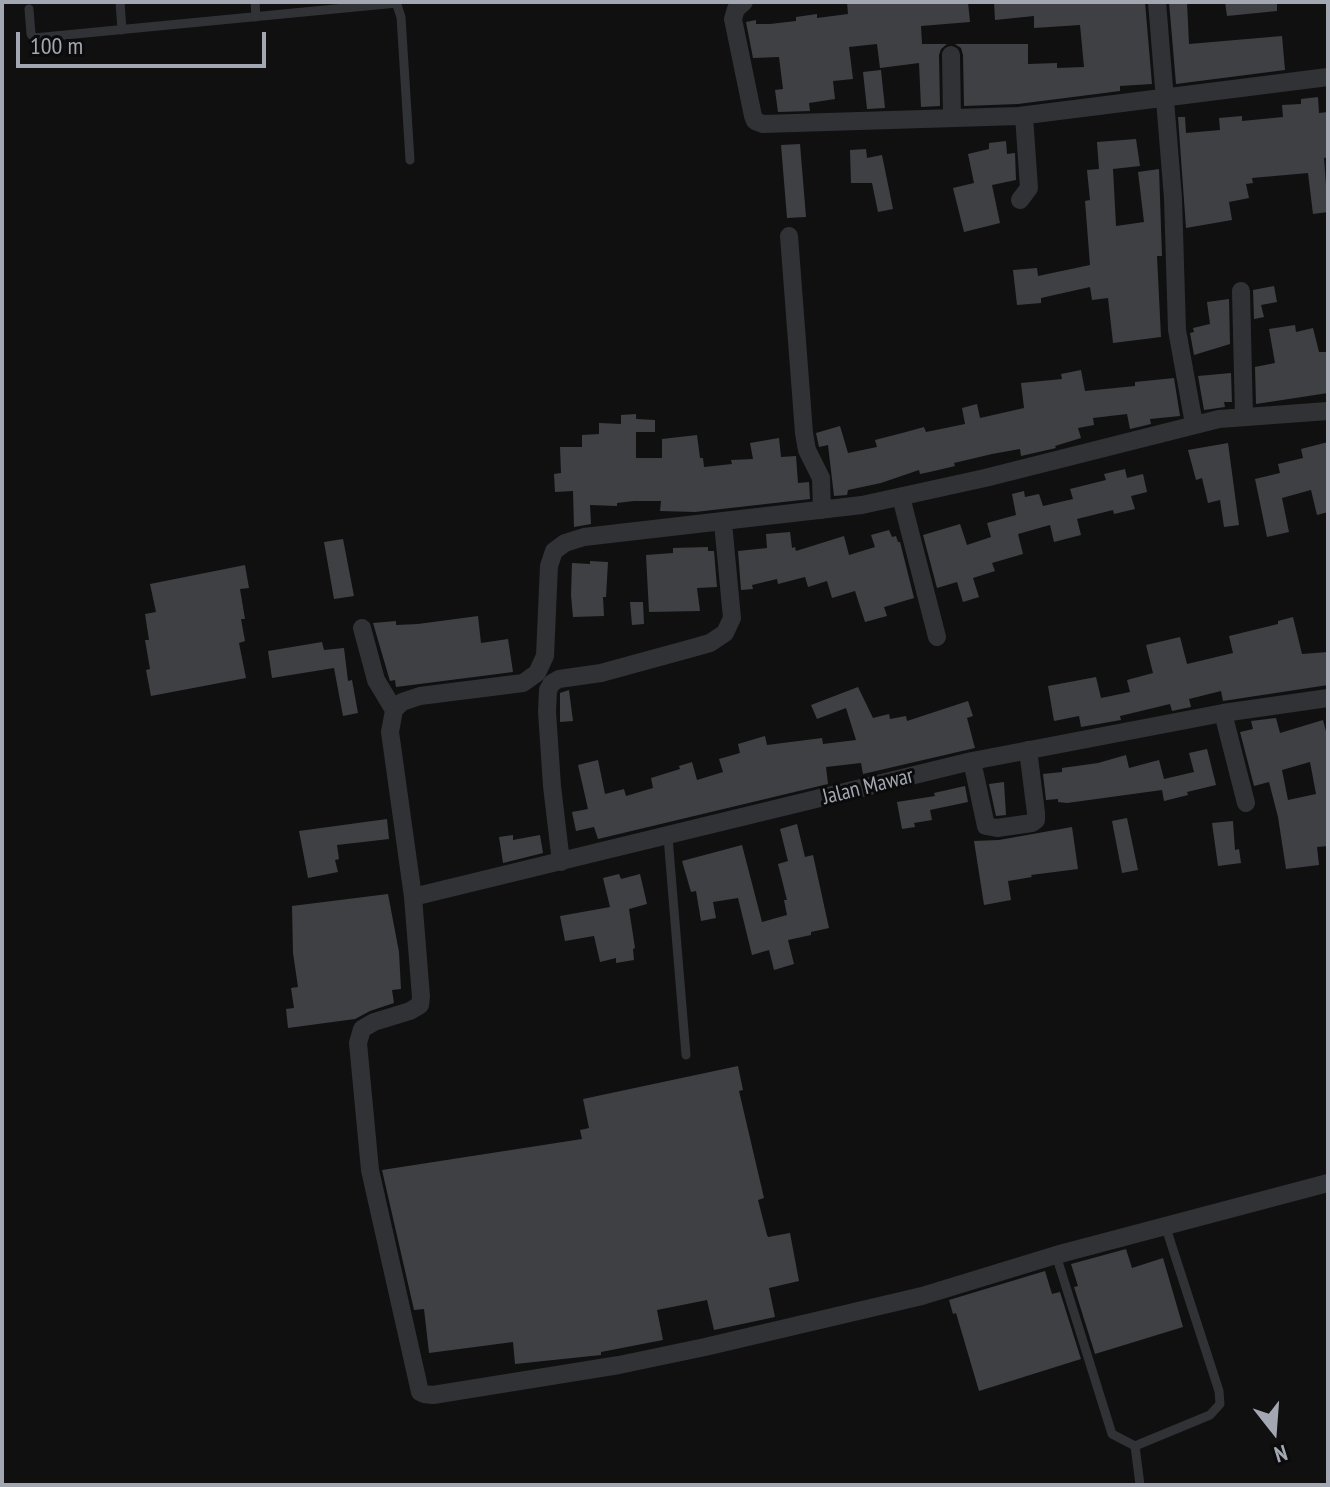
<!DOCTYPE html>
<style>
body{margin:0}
#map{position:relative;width:1330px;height:1487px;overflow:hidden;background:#101011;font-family:"PT Sans Narrow",sans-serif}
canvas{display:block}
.frame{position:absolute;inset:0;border:4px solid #a2a7b1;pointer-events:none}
.north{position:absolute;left:1234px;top:1391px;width:80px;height:80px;-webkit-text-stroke:6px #0b0b0c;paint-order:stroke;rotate:163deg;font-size:22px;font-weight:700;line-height:32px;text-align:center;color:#a2a7b1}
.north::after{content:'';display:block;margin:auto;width:28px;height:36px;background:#a2a7b1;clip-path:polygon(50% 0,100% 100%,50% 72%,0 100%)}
.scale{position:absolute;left:16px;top:32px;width:250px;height:36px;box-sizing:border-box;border:4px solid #a2a7b1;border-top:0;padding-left:10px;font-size:24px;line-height:28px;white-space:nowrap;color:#a2a7b1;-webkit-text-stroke:6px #0b0b0c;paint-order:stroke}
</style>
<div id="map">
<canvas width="1330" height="1487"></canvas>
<div class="frame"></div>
<div class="north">N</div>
<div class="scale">100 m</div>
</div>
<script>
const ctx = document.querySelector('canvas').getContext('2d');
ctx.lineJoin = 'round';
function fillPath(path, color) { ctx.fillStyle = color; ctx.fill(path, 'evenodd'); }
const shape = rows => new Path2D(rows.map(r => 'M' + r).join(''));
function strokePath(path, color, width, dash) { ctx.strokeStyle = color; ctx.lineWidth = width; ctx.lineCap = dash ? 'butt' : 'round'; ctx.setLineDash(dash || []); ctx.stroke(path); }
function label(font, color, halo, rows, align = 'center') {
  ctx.font = font + ' "PT Sans Narrow",sans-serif'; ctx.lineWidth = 6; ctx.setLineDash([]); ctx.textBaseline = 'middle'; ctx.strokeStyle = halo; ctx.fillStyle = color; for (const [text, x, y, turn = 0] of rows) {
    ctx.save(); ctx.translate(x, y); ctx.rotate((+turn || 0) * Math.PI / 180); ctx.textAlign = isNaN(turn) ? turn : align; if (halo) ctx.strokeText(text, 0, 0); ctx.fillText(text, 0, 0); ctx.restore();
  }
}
fillPath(shape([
 [847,2,968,2,970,22,921,26,922,44,947,44,941,49,939,55,940,106,921,107,919,63,880,68,877,44,849,47,853,79,833,81,835,99,809,103,810,111,778,112,775,90,783,89,779,57,753,58,746,22,756,20,756,24,770,24,796,21,796,17,817,14,817,18,848,14],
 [994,2,1145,2,1152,84,1120,86,1120,91,1018,104,964,106,963,55,961,48,955,44,1028,44,1028,64,1057,63,1057,68,1084,67,1080,25,1034,28,1034,16,995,20],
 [1169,2,1187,2,1189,44,1282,36,1285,70,1176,84],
 [1225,2,1277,2,1277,11,1227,16],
 [881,70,885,108,867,109,863,72],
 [1318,97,1319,113,1328,112,1328,157,1324,158,1328,212,1313,214,1308,173,1252,178,1253,183,1246,184,1249,198,1229,202,1232,220,1186,228,1178,117,1185,117,1186,133,1220,130,1219,118,1242,116,1242,121,1283,117,1282,105,1301,104,1301,99],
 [1136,139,1140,166,1113,169,1116,226,1144,222,1138,172,1159,169,1162,256,1157,256,1161,337,1113,343,1108,298,1092,300,1090,287,1041,298,1041,303,1017,305,1013,270,1037,268,1038,276,1090,265,1085,201,1090,200,1087,170,1099,169,1097,142],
 [1006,141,1007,154,1015,153,1016,180,992,185,1000,223,964,232,953,188,974,183,968,154,989,149,989,143],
 [800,144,806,217,787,218,781,145],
 [866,149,867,158,882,155,893,209,878,212,872,183,851,183,850,150],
 [1274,286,1277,302,1261,305,1264,317,1254,319,1253,290],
 [1229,299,1230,344,1194,355,1190,333,1194,332,1193,328,1210,324,1207,302],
 [1295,325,1296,332,1313,328,1319,352,1328,352,1328,393,1256,404,1255,367,1275,363,1269,329],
 [1081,370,1085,391,1135,386,1135,382,1174,378,1180,416,1150,419,1151,424,1130,429,1127,414,1093,418,1094,425,1078,428,1081,438,1055,446,1056,448,1021,456,1020,449,992,454,954,463,955,466,934,471,920,474,919,470,881,483,848,490,847,495,834,496,828,445,819,447,816,433,840,426,848,453,877,447,875,440,906,432,924,427,926,432,965,424,962,408,977,404,980,418,1024,408,1021,383,1062,379,1061,374],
 [1231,373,1232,402,1224,402,1225,407,1204,410,1198,376],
 [636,414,636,419,655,420,655,432,636,432,636,458,662,458,662,439,697,435,700,458,703,458,704,467,732,464,731,460,753,459,750,443,779,438,781,457,796,456,798,483,809,482,810,499,695,512,660,511,661,501,634,501,617,503,617,506,590,505,591,524,574,527,573,491,555,492,554,474,561,473,560,447,582,447,582,435,599,434,599,423,621,424,621,415],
 [1328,442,1328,512,1317,515,1311,490,1282,498,1289,532,1267,537,1255,479,1280,473,1278,464,1303,458,1301,449],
 [1228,443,1239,525,1224,527,1220,500,1208,503,1202,478,1196,480,1188,450],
 [1125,469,1127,478,1143,474,1147,492,1131,496,1135,509,1114,514,1113,510,1077,519,1081,535,1054,542,1050,525,1018,534,1023,554,992,563,995,571,973,578,979,597,963,602,957,582,937,588,923,535,960,524,967,545,991,537,987,523,1016,515,1012,494,1024,491,1025,497,1039,494,1043,506,1073,499,1070,489,1106,480,1104,474],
 [889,530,892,537,896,536,898,542,900,542,914,598,884,607,887,616,865,622,855,591,832,598,827,581,808,587,805,577,778,584,777,579,752,585,753,589,741,590,738,551,767,548,766,534,790,532,792,548,795,547,796,551,844,536,849,555,875,547,871,535],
 [343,539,354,596,334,599,324,542],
 [708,547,708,551,714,551,717,587,697,588,700,611,649,612,646,555,673,553,673,548],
 [590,561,608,562,606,597,603,597,604,616,573,617,571,595,572,563,590,564],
 [245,565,249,588,240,589,245,619,241,619,245,641,239,643,246,678,151,696,146,670,150,669,145,640,149,640,145,614,156,612,150,584],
 [630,602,643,602,644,624,632,625],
 [478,616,481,643,508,639,513,672,396,687,395,680,390,681,373,623,396,621,396,625,418,624],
 [1293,617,1302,654,1328,652,1328,685,1223,701,1221,691,1189,699,1191,707,1172,711,1170,704,1120,716,1121,720,1081,727,1079,716,1054,721,1048,686,1096,677,1101,698,1130,692,1127,680,1153,673,1146,645,1180,637,1187,664,1233,653,1229,636,1278,624,1278,621],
 [322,642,324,650,344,648,348,681,352,680,358,713,343,716,334,668,272,678,268,651],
 [858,687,873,718,889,714,890,719,906,716,907,721,968,701,973,716,967,718,975,748,863,774,861,763,826,767,828,784,598,839,594,827,576,831,572,812,588,809,578,765,598,760,605,794,624,789,626,796,653,788,651,778,680,769,679,766,692,762,697,780,723,772,719,759,740,753,738,744,765,736,767,745,822,738,823,744,856,740,846,708,817,719,811,705],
 [569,690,573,721,560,722,560,693],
 [1276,718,1280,733,1323,720,1328,739,1328,846,1317,847,1319,865,1286,869,1278,817,1269,782,1254,786,1240,732,1253,729,1251,721],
 [1310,762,1316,794,1288,800,1282,770],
 [1207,749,1216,785,1187,792,1188,795,1164,801,1162,790,1067,803,1058,802,1058,799,1046,800,1043,774,1062,772,1062,768,1098,763,1126,755,1129,768,1159,760,1164,779,1194,772,1189,753],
 [1004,782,1006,815,996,816,989,784],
 [965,786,968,802,930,810,932,820,914,823,915,827,902,829,897,802,935,796,934,793],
 [1127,818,1138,870,1122,873,1112,821],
 [387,819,389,839,337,845,339,859,335,860,338,872,308,878,299,831],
 [1233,821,1235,850,1239,849,1241,863,1218,866,1212,823],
 [797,824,805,857,813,855,829,928,811,932,811,935,788,940,794,964,774,970,769,950,752,955,738,898,713,902,716,918,701,921,696,891,691,892,682,861,742,845,762,922,787,915,784,900,787,900,778,864,788,861,780,829],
 [1072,827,1078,869,1031,875,1032,877,1008,881,1011,900,984,905,974,841,999,840],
 [513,835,513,840,540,835,543,853,503,863,499,837],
 [619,874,621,879,640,874,647,904,629,909,635,948,633,949,634,960,616,963,616,958,600,962,594,936,565,941,560,916,610,907,603,878],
 [388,894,399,952,401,989,392,990,394,1003,370,1011,355,1019,288,1028,286,1009,294,1008,291,988,298,987,293,953,292,906],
 [738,1066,743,1090,739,1091,764,1198,758,1200,767,1235,768,1237,790,1233,799,1281,769,1288,775,1317,714,1330,707,1300,657,1310,663,1340,601,1352,601,1355,515,1364,513,1342,429,1353,424,1309,414,1310,382,1170,582,1139,580,1130,589,1128,583,1099],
 [1126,1249,1132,1268,1163,1258,1183,1327,1095,1354,1074,1287,1078,1286,1071,1264],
 [1045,1271,1052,1294,1060,1292,1081,1359,979,1391,956,1313,953,1314,949,1300]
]), '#3f4044');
strokePath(shape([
 [120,2,122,30],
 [255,2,256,17],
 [396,2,401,17,410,160],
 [29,9,31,34,34,38,397,3],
 [668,837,686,1055],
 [1056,1255,1112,1434,1135,1446],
 [1140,1485,1135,1446,1210,1415,1220,1404,1219,1391,1165,1225]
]), '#313236', 9);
strokePath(shape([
 [744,2,736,9,733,19,753,116,755,121,763,124,1019,116,1328,77],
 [1157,2,1173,198,1177,330,1194,424],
 [951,55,952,118],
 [1020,200,1029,188,1024,116],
 [789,236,804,433,807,450,821,478,822,510],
 [1241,291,1244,416],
 [1328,411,1219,419,985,478,862,505,584,537,565,543,554,551,549,566,545,656,537,673,523,683,420,696,402,702,394,710,390,732,413,897,421,997,420,1005,410,1011,374,1022,362,1029,358,1043,370,1170,420,1392,424,1394,433,1395,619,1365,705,1347,922,1296,1056,1255,1328,1183],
 [901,497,937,637],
 [362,628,376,680,394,710],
 [1223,713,1246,803],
 [972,761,986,826,997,828,1032,823,1036,820,1036,813,1028,750],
 [561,862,552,786,547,712,548,690,552,683,559,679,601,673,696,647,710,643,725,633,732,618,723,523],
 [413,897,972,761,1223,713,1328,698]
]), '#313236', 18);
label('22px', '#a2a7b1', '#0b0b0c', [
 ["Jalan Mawar",868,787,-14]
]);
</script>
